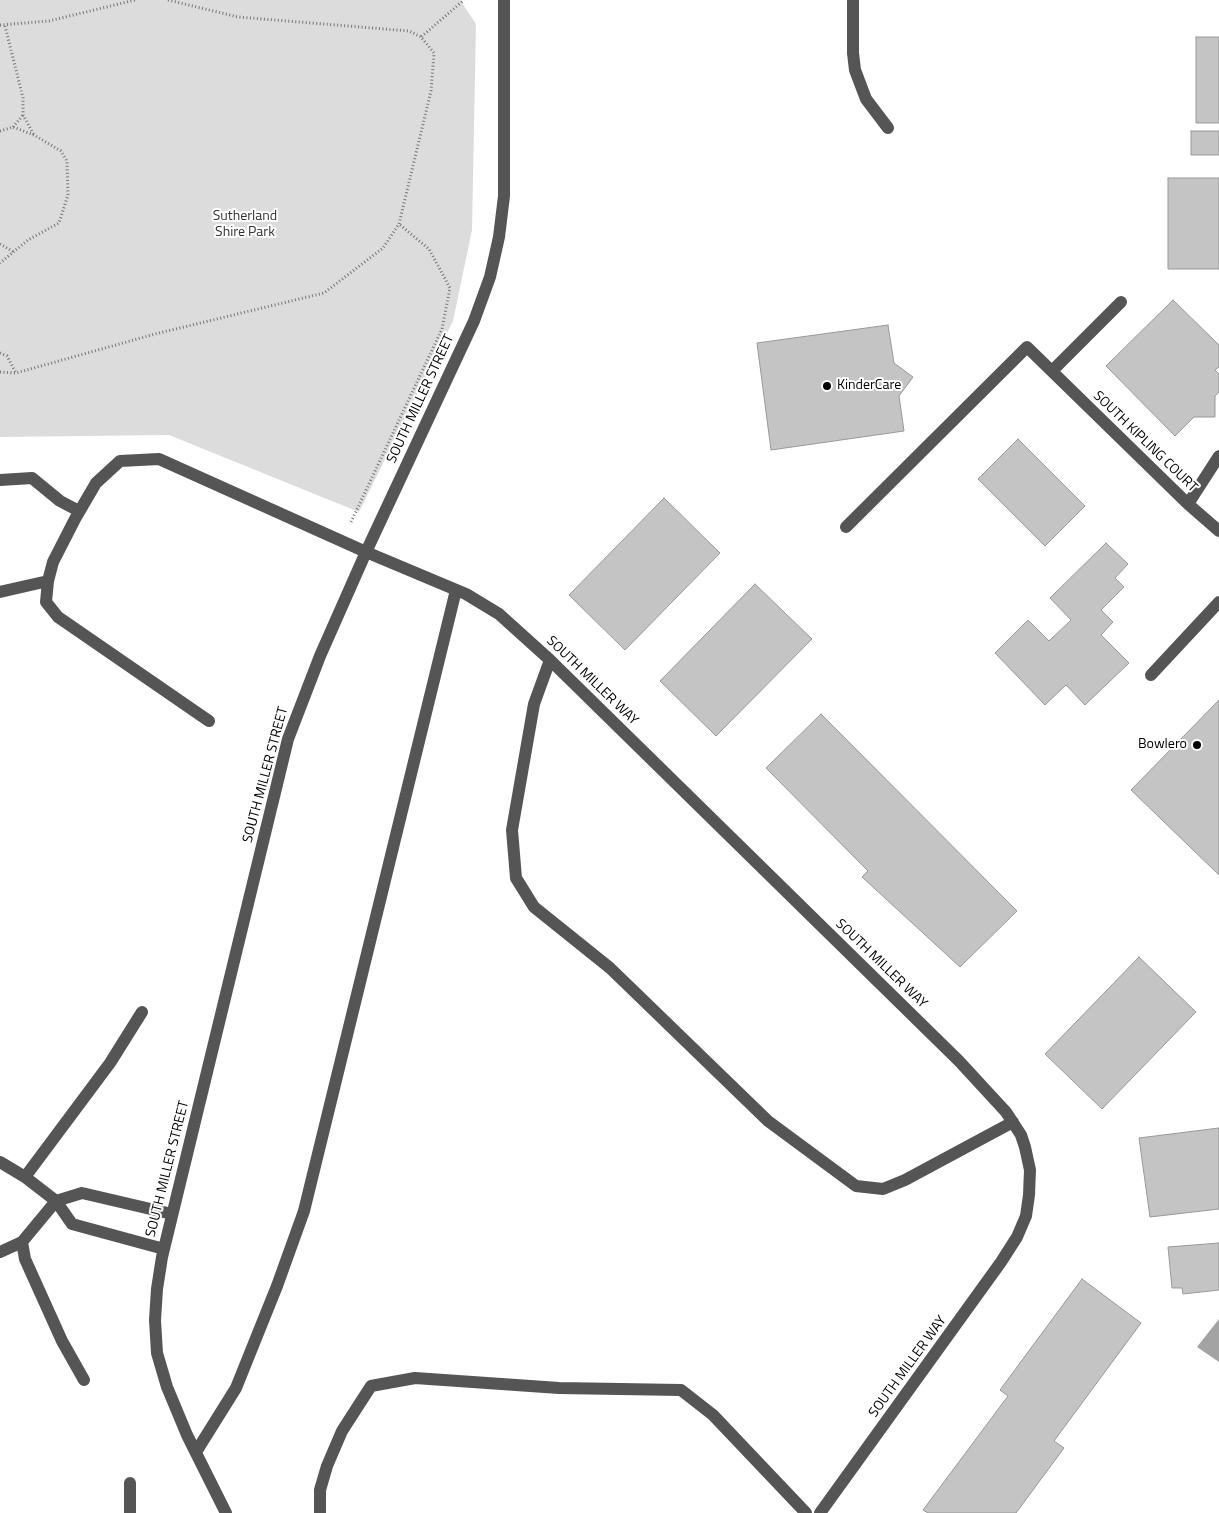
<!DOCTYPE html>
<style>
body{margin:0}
canvas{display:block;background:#fff}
</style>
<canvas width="1219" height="1513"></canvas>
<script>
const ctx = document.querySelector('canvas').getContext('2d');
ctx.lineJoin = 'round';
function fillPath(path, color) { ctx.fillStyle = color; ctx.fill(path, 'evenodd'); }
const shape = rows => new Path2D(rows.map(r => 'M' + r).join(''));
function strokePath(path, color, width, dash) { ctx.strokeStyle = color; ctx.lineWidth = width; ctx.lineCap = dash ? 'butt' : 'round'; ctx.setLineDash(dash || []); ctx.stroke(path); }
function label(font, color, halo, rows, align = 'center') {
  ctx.font = font + ' "Titillium Web",sans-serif'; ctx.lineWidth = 4; ctx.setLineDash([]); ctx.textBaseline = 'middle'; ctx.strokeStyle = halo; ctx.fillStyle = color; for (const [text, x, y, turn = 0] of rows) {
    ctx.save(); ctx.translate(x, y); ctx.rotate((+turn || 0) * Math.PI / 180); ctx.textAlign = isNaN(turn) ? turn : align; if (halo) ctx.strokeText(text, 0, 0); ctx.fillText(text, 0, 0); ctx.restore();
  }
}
fillPath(shape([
 [0,0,460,0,476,24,472,230,453,321,359,512,169,435,0,437]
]), '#dcdcdc');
fillPath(shape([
 [1219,1319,1219,1362,1197,1347]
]), '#a3a3a3');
const building = shape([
 [1196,37,1219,37,1219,123,1196,123,1196,37],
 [1191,131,1219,131,1219,155,1191,155,1191,131],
 [1168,178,1219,178,1219,269,1168,269,1168,178],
 [1173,300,1219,345,1219,367,1215,370,1219,374,1219,392,1215,396,1215,417,1194,417,1175,436,1106,366,1173,300],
 [888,325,894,363,913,377,899,396,904,431,771,450,757,343,888,325],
 [1018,439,1085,506,1045,546,978,479,1018,439],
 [664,498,720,553,625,650,569,595,664,498],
 [1106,543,1128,564,1115,578,1124,587,1101,610,1113,622,1101,635,1129,663,1085,705,1066,685,1045,705,995,653,1028,620,1049,641,1071,620,1050,598,1106,543],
 [755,584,812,639,716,736,660,681,755,584],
 [1219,700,1219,875,1131,790,1219,700],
 [821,714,1017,911,960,967,862,877,868,871,766,768,821,714],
 [1139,957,1196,1012,1102,1109,1045,1054,1139,957],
 [1219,1128,1219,1209,1150,1217,1139,1138,1219,1128],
 [1219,1243,1219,1290,1183,1294,1182,1288,1172,1288,1168,1247,1219,1243],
 [1082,1279,1141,1323,1054,1441,1064,1448,1016,1513,928,1513,923,1510,1008,1396,1000,1390,1082,1279]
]);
fillPath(building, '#c4c4c4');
strokePath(building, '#999', 1);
strokePath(shape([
 [168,0,238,17,409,31,421,37],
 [0,25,49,21,135,0],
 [5,26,23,98,23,115,34,135],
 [13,127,23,115],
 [0,131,13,127,34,135,61,151,67,161,68,195,59,223,28,240,0,263],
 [0,244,14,252],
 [0,353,7,356,16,373],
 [0,372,16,373,155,334,324,293,383,248,399,224,431,91,434,53,421,37,464,0],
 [351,522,442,329,450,288,429,249,399,224]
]), '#777', 3, [1, 2.5]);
strokePath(shape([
 [853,0,853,53,855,70,866,99,888,128],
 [1052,371,1121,302],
 [0,480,32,478,60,501,79,511],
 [1188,504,1219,456],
 [846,527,1027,347,1188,504,1219,531],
 [0,592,48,581],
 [550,660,534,704,512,830,516,878,534,907,610,968,768,1121,856,1186,883,1189,905,1180,1013,1122],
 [1151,675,1219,602],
 [209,721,58,617,46,602,48,581,53,562,75,519,96,483,120,461,159,459,366,552,466,594,499,614,550,660,959,1061,1006,1112,1021,1135,1025,1147,1030,1170,1029,1195,1026,1216,1017,1237,1001,1262,820,1513],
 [0,1162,25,1177,56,1201,72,1224,164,1249],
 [25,1177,110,1063,142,1012],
 [0,1252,22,1242],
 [84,1380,62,1341,25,1259,22,1242,56,1201,82,1193,172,1214],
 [196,1452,236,1388,277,1286,304,1211,456,590],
 [130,1483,130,1513],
 [226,1513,187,1435,167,1387,157,1353,155,1320,157,1289,162,1257,288,739,320,656,366,552,474,321,490,277,499,237,504,196,504,0],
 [320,1513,320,1490,327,1466,342,1431,371,1386,415,1378,559,1388,681,1390,713,1415,806,1513]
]), '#555', 12);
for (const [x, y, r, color] of [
 [827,386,5,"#000"],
 [1197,745,5,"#000"]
]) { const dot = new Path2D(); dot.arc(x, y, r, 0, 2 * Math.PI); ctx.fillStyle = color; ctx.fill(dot); strokePath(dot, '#fff', 2); }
label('14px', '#333', '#fff', [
 ["Sutherland",245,217],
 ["Shire Park",245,233]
]);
label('14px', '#000', '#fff', [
 ["KinderCare",837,386],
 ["Bowlero",1187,745,"right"]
], 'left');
label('14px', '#000', '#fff', [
 ["SOUTH MILLER STREET",421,399,-65],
 ["SOUTH KIPLING COURT",1145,442,44],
 ["SOUTH MILLER WAY",592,681,44],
 ["SOUTH MILLER STREET",266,775,-75],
 ["SOUTH MILLER WAY",881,964,44],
 ["SOUTH MILLER STREET",168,1169,-76],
 ["SOUTH MILLER WAY",908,1367,-54]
]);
</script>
